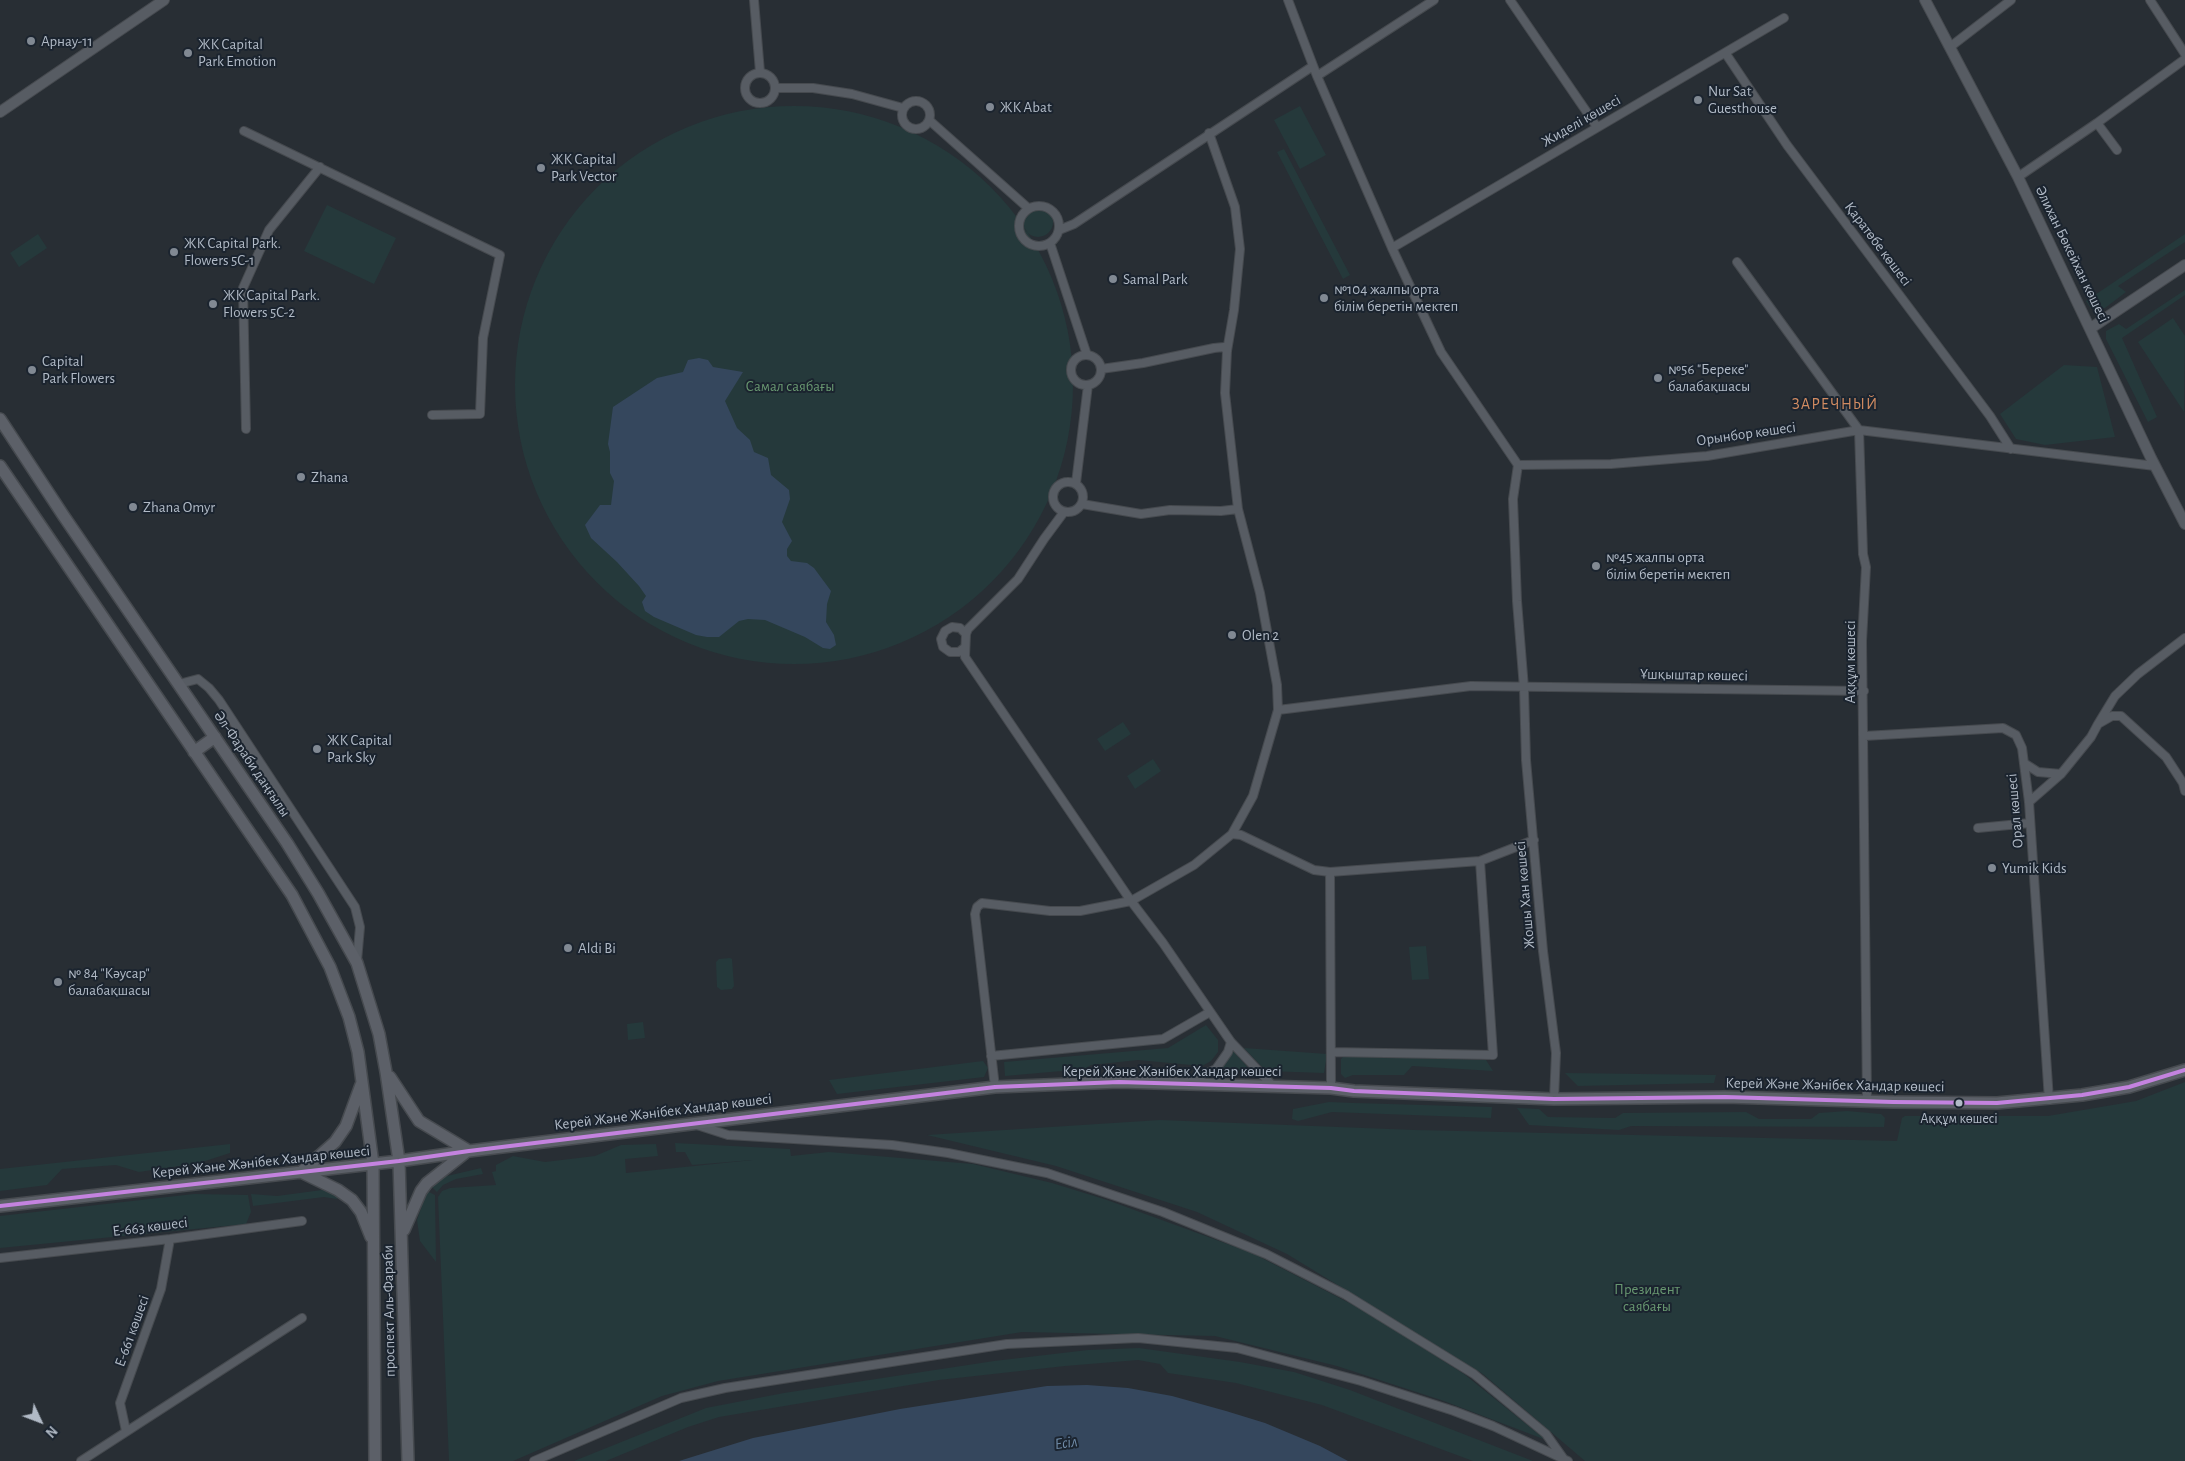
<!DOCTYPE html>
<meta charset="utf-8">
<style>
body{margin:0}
#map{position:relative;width:2185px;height:1461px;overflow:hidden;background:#282e34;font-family:"Alegreya Sans",sans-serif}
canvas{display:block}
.north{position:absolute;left:15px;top:1396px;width:50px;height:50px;-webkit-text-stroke:4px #1b242f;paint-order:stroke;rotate:133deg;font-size:14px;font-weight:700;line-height:20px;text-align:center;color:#b1bac6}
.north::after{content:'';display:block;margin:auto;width:18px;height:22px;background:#b1bac6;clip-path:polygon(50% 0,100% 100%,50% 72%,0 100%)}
</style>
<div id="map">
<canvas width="2185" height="1461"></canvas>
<div class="north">N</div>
</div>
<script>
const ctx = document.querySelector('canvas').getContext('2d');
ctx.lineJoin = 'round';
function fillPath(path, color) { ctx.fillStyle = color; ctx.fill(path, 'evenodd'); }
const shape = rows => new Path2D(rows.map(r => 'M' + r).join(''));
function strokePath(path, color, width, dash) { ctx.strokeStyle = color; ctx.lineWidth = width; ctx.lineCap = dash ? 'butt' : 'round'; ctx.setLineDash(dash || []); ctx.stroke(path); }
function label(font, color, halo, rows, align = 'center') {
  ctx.font = font + ' "Alegreya Sans",sans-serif'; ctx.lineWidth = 4; ctx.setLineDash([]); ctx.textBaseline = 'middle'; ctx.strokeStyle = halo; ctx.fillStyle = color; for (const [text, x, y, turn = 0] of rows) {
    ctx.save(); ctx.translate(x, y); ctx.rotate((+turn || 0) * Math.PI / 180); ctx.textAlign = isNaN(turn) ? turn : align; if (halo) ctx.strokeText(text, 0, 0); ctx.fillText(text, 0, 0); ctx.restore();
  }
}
fillPath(shape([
 '515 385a279 279 0 1 1 558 0a279 279 0 1 1-558 0Z',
 [1300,106,1326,155,1300,169,1274,120],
 [1284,149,1350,275,1343,279,1277,152],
 [327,205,396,238,374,284,304,251],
 '1023 222a15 15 0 1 1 30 0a15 15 0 1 1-30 0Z',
 [38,234,47,248,19,267,10,253],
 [2185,234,2185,242,2118,286,2126,292,2105,308,2096,310,2090,307,2086,301],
 [2185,290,2185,295,2122,338,2157,417,2148,422,2106,339,2106,331,2119,324,2126,329],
 [2173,318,2185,336,2184,412,2138,342],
 [2064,365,2097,367,2115,437,2045,445,2016,439,2000,414],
 [1123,722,1131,734,1105,751,1097,739],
 [1153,759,1161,771,1135,789,1127,776],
 [1426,946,1429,979,1412,980,1409,947],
 [730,958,732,959,734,986,732,989,721,990,717,987,716,962,719,959],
 [643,1022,645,1038,628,1040,627,1024],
 [1206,1025,1218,1040,1218,1052,1211,1061,1202,1066,1138,1060,1091,1065,1084,1069,1005,1076,1004,1062,1168,1048],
 [1244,1048,1327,1054,1324,1073,1266,1071],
 [1232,1050,1252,1072,1221,1068],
 [1344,1056,1486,1060,1493,1071,1412,1066,1404,1075,1353,1075,1345,1078,1341,1074,1341,1059],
 [983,1061,988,1068,984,1077,837,1094,829,1080],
 [1565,1073,1716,1075,1714,1083,1578,1086],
 [2185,1082,2185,1461,1585,1461,1483,1374,1287,1254,1197,1212,1056,1166,927,1135,1160,1120,1415,1130,1897,1141,1902,1118,1905,1116,2048,1116,2136,1101],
 [1329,1102,1354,1103,1492,1107,1491,1118,1332,1112,1298,1121,1292,1119,1293,1109],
 [1517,1108,1539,1109,1548,1117,1615,1118,1623,1113,1746,1112,1759,1119,1811,1119,1819,1113,1847,1111,1881,1114,1885,1118,1884,1127,1631,1126,1619,1130,1529,1125],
 [675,1143,790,1149,791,1156,829,1152,973,1164,1052,1183,1107,1200,1252,1253,1363,1310,1464,1374,1546,1440,1444,1401,1337,1366,1215,1336,1022,1332,718,1381,662,1396,513,1461,449,1461,438,1197,442,1191,450,1188,496,1185,492,1172,496,1171,496,1165,513,1156,545,1162,595,1156,621,1145,656,1144,658,1156,625,1159,626,1173,753,1160,692,1165,685,1152,676,1152],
 [230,1144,230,1153,199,1163,139,1172,116,1165,62,1169,47,1185,0,1191,0,1169],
 [481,1168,483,1174,456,1179,443,1185,437,1192,431,1186,439,1179,447,1176],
 [322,1190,339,1194,337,1199,324,1197,253,1206,251,1194,277,1196],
 [427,1191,435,1195,436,1262,420,1241,417,1220],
 [194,1194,248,1195,251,1212,246,1224,0,1248,0,1216],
 [1139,1348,1240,1362,1294,1372,1350,1390,1533,1461,1473,1461,1322,1405,1236,1383,1168,1373,1160,1364,1138,1360,1065,1366,939,1380,719,1417,688,1427,606,1461,574,1461,706,1408,784,1393,994,1361,1088,1350]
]), '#25393b');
fillPath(shape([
 [699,358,708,360,713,367,743,372,725,401,737,428,750,440,754,452,768,458,771,475,789,490,790,499,782,522,792,541,787,549,787,556,791,561,807,563,814,568,831,591,827,604,826,622,834,635,836,645,830,649,823,648,805,637,765,620,748,619,739,621,719,637,707,637,696,635,654,617,645,611,642,602,646,596,639,586,617,562,591,538,585,525,600,505,611,505,614,481,610,473,610,452,608,444,613,407,657,378,683,372,688,360],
 [1087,1385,1128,1388,1172,1396,1226,1411,1265,1423,1320,1446,1348,1461,679,1461,753,1438,900,1409,1047,1386]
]), '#35475d');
const minor = shape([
 [754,0,760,72],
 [1288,0,1317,76,1392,248,1441,352,1518,465],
 [1510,0,1597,127],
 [2150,0,2185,54],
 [1950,47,2011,0],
 [1726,54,1787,145,1990,416,2011,449],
 '745 88a15 15 0 1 1 30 0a15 15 0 1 1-30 0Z',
 [1317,76,1434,0],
 [775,88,813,88,852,94,903,108],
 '902 115a14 14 0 1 1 28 0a14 14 0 1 1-28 0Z',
 [929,120,1028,208],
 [2097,123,2117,150],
 [244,131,500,255,483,338,480,414,432,415],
 [1209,133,1235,207,1240,249,1234,310,1227,351,1225,393,1238,509,1260,593,1277,685,1278,710,1253,796,1232,834,1194,865,1131,901,1163,943,1231,1042,1273,1086],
 [2018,177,2097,123,2185,59],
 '1019 226a20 20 0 1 1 40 0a20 20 0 1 1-40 0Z',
 [1059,230,1074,224,1313,66],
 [1050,243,1087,355],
 [1392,248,1784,18],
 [1737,262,1859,430,1863,554,1866,567,1862,641,1867,1101],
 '1071 370a15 15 0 1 1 30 0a15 15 0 1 1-30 0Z',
 [1101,369,1143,363,1214,348,1224,347,1227,351],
 [246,429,243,288,269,230,320,167],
 [1518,465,1611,464,1707,456,1859,430,2155,466],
 [1518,465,1513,499,1517,601,1524,688,1526,760,1543,951,1556,1053,1554,1099],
 '1053 497a15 15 0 1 1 30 0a15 15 0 1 1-30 0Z',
 [1076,483,1088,385],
 [1082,504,1141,514,1170,510,1221,511,1238,509],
 [964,648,959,652,950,652,943,647,941,639,945,631,952,627,960,628,966,634],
 [179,684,198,679,209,688,219,700,355,907,360,927,357,961],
 [1278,710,1471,686,1864,691],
 [2098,724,2115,696,2138,674,2185,638],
 [1864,736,2003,728,2016,735,2022,748,2029,802,2049,1100],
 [2024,763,2038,772,2061,774],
 [2029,802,2061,774,2091,737,2098,724,2112,716,2121,716,2166,757,2183,783,2185,791],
 [1978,828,2030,823],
 [1232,834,1241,835,1314,870,1330,872],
 [1480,861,1534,840],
 [991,1056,1163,1039,1210,1012],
 [1187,1082,1216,1069,1228,1052,1231,1042],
 [995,1087,975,914,977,907,982,903,1050,911,1080,911,1131,901,965,657,966,634,968,629,1018,579,1044,539,1064,512],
 [1331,1088,1330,872,1480,861,1493,1055,1331,1052],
 [697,1125,728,1135,892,1145,948,1153,1047,1173,1163,1212,1266,1254,1346,1295,1474,1374,1546,1434,1563,1458],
 [0,1258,170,1239,302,1221],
 [126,1431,120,1403,161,1289,170,1239],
 [81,1461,302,1318],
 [534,1461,681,1398,725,1388,1007,1344,1138,1338,1237,1348,1361,1381,1454,1411,1493,1426,1568,1461]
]);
const tertiary = shape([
 [1925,0,2018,177,2151,458,2185,524],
 [0,112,164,0],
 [2091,328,2185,265]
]);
const secondary = shape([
 [0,419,63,515,287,843,318,893,357,963,379,1034,386,1072,399,1161,408,1461],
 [0,466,292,895,330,967,349,1017,358,1052,373,1164,375,1461],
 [194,752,215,737],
 [390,1077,419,1121,469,1151],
 [361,1085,346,1126,335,1142,301,1172,338,1190,352,1200,361,1212,371,1237],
 [0,1206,399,1161,469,1151,995,1087,1119,1082,1331,1088,1354,1091,1554,1099,1725,1097,1893,1102,1997,1103,2082,1095,2129,1087,2185,1070],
 [404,1230,421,1191,427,1183,465,1153]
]);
strokePath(minor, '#464a4f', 10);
strokePath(tertiary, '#464a4f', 12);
strokePath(secondary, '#464a4f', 14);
strokePath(minor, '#575c63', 8);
strokePath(tertiary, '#575c63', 10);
strokePath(secondary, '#5c6068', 11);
strokePath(shape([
 [0,1206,399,1161,469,1151,995,1087,1119,1082,1331,1088,1354,1091,1554,1099,1725,1097,1893,1102,1997,1103,2082,1095,2129,1087,2185,1070]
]), '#c483df', 4);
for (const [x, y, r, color] of [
 [31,41,5,"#818993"],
 [188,53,5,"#818993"],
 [1698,100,5,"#818993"],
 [990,107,5,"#818993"],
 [541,168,5,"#818993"],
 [174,252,5,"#818993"],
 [1113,279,5,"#818993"],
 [1324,298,5,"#818993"],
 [213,304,5,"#818993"],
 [32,370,5,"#818993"],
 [1658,378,5,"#818993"],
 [301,477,5,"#818993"],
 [133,507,5,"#818993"],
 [1596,566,5,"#818993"],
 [1232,635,5,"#818993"],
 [317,749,5,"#818993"],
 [1992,868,5,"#818993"],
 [568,948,5,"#818993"],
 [58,982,5,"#818993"],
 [1959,1103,4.5,"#b1bac6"]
]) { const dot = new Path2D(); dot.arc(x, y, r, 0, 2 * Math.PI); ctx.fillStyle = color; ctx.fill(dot); strokePath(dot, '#1b242f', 2); }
label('14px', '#b1bac6', '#1b242f', [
 ["Аққұм көшесі",1959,1119]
]);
label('15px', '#b1bac6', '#1b242f', [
 ["Арнау-11",41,41],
 ["ЖК Capital",198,44],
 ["Park Emotion",198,61],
 ["Nur Sat",1708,91],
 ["Guesthouse",1708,108],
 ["ЖК Abat",1000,107],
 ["ЖК Capital",551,159],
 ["Park Vector",551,176],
 ["ЖК Capital Park.",184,243],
 ["Flowers 5C-1",184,260],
 ["Samal Park",1123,279],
 ["№104 жалпы орта",1334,289],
 ["білім беретін мектеп",1334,306],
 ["ЖК Capital Park.",223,295],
 ["Flowers 5C-2",223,312],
 ["Capital",42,361],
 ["Park Flowers",42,378],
 ["№56 \"Береке\"",1668,369],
 ["балабақшасы",1668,386],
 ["Zhana",311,477],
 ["Zhana Omyr",143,507],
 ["№45 жалпы орта",1606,557],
 ["білім беретін мектеп",1606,574],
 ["Olen 2",1242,635],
 ["ЖК Capital",327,740],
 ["Park Sky",327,757],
 ["Yumik Kids",2002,868],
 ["Aldi Bi",578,948],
 ["№ 84 \"Кәусар\"",68,973],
 ["балабақшасы",68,990]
], 'left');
label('15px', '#b1bac6', '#1b242f', [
 ["Жиделі көшесі",1581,121,-30],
 ["Қаратөбе көшесі",1878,244,53],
 ["Әлихан Бөкейхан көшесі",2072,254,64],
 ["Орынбор көшесі",1746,434,-8],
 ["Аққұм көшесі",1850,662,-90],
 ["Ұшқыштар көшесі",1694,675,1],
 ["Әл-Фараби даңғылы",252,764,56],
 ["Орал көшесі",2015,811,-95],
 ["Жошы Хан көшесі",1525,895,-95],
 ["Керей Және Жәнібек Хандар көшесі",1172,1071],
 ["Керей Және Жәнібек Хандар көшесі",1835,1085,1],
 ["Керей Және Жәнібек Хандар көшесі",663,1112,-7],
 ["Керей Және Жәнібек Хандар көшесі",261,1162,-6],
 ["Е-663 көшесі",150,1227,-7],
 ["проспект Аль-Фараби",389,1311,-91],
 ["Е-661 көшесі",132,1331,-70]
]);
label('15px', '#689770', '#1b242f', [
 ["Самал саябағы",790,386],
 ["Президент",1647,1289],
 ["саябағы",1647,1306]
]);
ctx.letterSpacing = '1px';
label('16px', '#d18b61', '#1b242f', [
 ["ЗАРЕЧНЫЙ",1835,404]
]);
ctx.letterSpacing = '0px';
label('italic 16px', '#718daa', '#1b242f', [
 ["Есіл",1066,1443,-8]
]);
</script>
